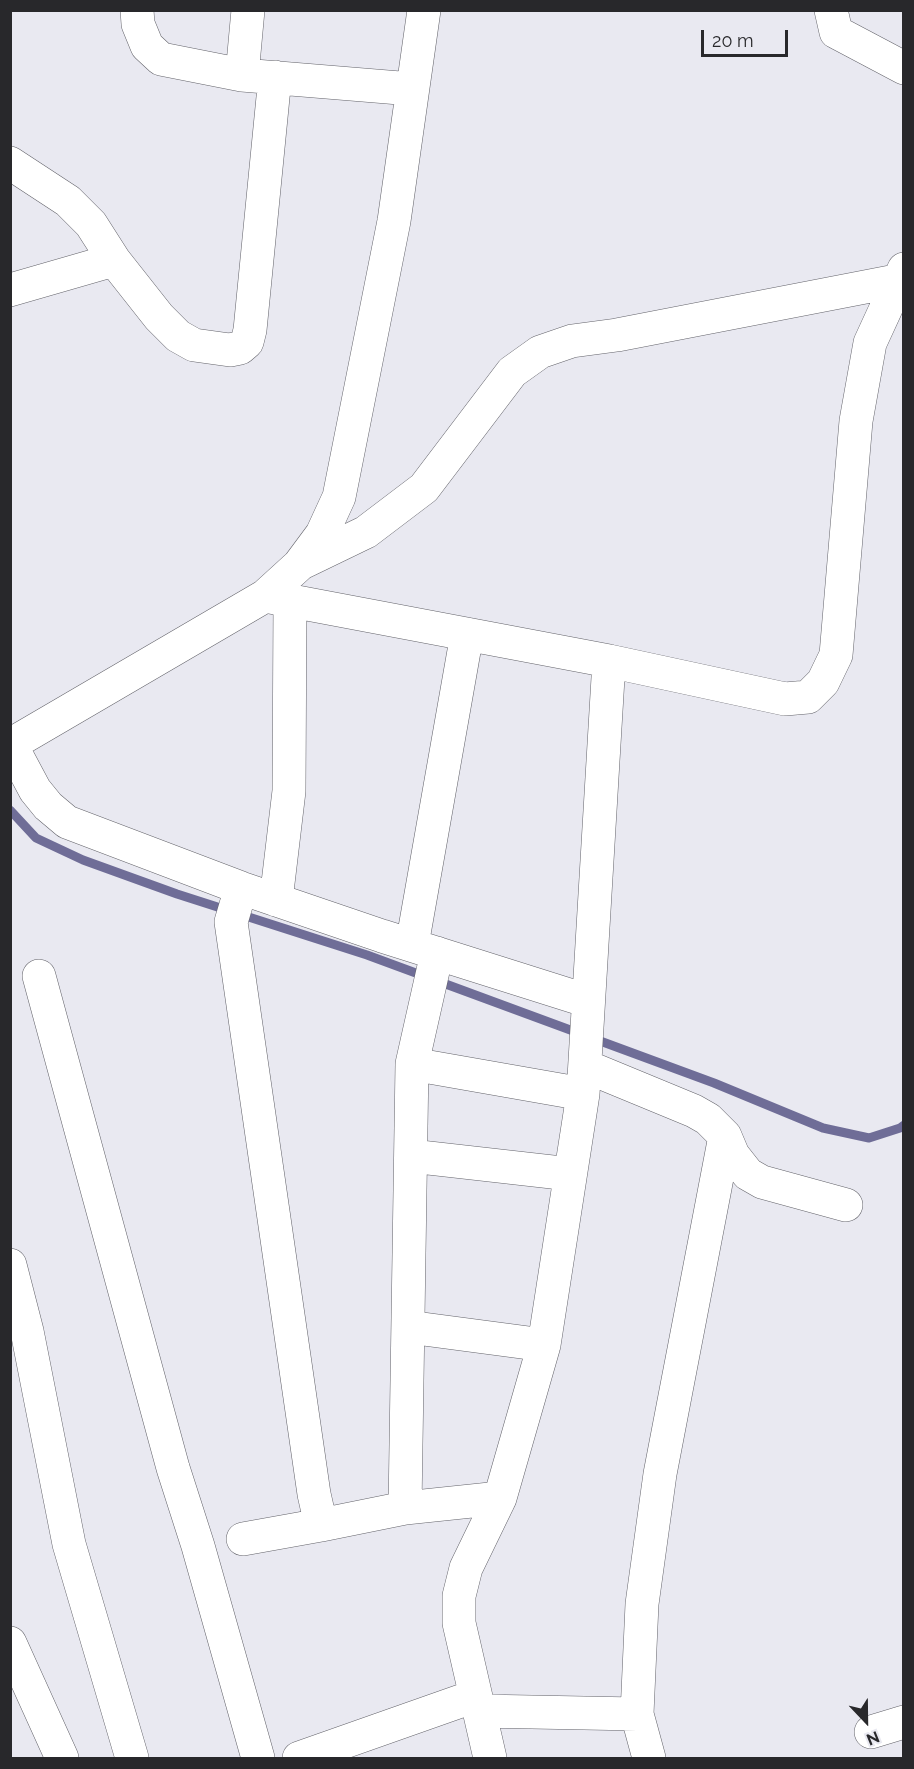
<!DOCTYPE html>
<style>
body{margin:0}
#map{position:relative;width:914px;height:1769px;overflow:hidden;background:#e9e9f1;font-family:Raleway,sans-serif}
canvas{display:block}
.frame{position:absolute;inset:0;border:12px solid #28282b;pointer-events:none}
.north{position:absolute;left:836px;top:1691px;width:60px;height:60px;-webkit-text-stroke:4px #e9e9f1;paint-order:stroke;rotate:158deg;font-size:16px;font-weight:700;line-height:24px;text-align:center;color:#28282b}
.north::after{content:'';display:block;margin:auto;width:21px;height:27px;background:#28282b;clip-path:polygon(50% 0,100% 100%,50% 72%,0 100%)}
.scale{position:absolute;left:701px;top:30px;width:87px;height:27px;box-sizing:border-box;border:3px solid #28282b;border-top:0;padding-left:8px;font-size:18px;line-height:21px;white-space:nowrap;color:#28282b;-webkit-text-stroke:4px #e9e9f1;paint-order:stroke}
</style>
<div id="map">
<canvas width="914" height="1769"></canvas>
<div class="frame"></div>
<div class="north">N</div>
<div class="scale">20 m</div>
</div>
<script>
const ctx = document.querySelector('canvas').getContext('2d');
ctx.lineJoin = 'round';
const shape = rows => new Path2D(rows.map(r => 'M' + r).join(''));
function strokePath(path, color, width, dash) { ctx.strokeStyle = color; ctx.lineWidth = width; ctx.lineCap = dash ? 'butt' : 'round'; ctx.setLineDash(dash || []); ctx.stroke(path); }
strokePath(shape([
 [10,810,36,838,83,860,177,894,367,955,714,1083,823,1128,869,1138,900,1128,904,1125]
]), '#6f6d97', 9);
const minor = shape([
 [137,10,138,24,147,46,161,59,242,75,412,89],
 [831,10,836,32,904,68],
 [242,75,248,10],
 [10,163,68,201,91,224,114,260,159,317,178,336,194,345,230,350,240,348,247,342,250,330,275,77],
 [10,290,114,260],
 [304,562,366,532,424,488,512,372,540,352,572,341,617,335,896,281],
 [265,596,609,661,785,699,808,697,823,682,836,655,856,421,870,343,904,269],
 [10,745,265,596,299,565,322,534,339,497,394,221,424,10],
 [11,745,35,790,48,806,67,822,241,888,382,936,588,1001],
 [241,888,231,922,314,1494,321,1525,405,1508,500,1498],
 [276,900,289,791,290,601],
 [412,945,467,634],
 [39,976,173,1468,198,1546,258,1758],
 [412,1064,583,1094],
 [585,1066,694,1111,708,1119,725,1136,733,1155,748,1174,762,1182,846,1205],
 [411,1156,570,1174],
 [10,1265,27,1331,69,1544,132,1758],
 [408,1327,544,1345],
 [405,1508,412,1064,437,953],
 [243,1539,321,1525],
 [10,1643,62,1758],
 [479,1711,637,1714],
 [871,1732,904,1722],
 [299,1758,475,1696],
 [490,1758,459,1623,459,1596,466,1568,500,1498,544,1345,583,1094,609,661],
 [649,1758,637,1714,642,1604,660,1474,725,1136]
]);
strokePath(minor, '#63636a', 34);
strokePath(minor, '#fff', 33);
</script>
